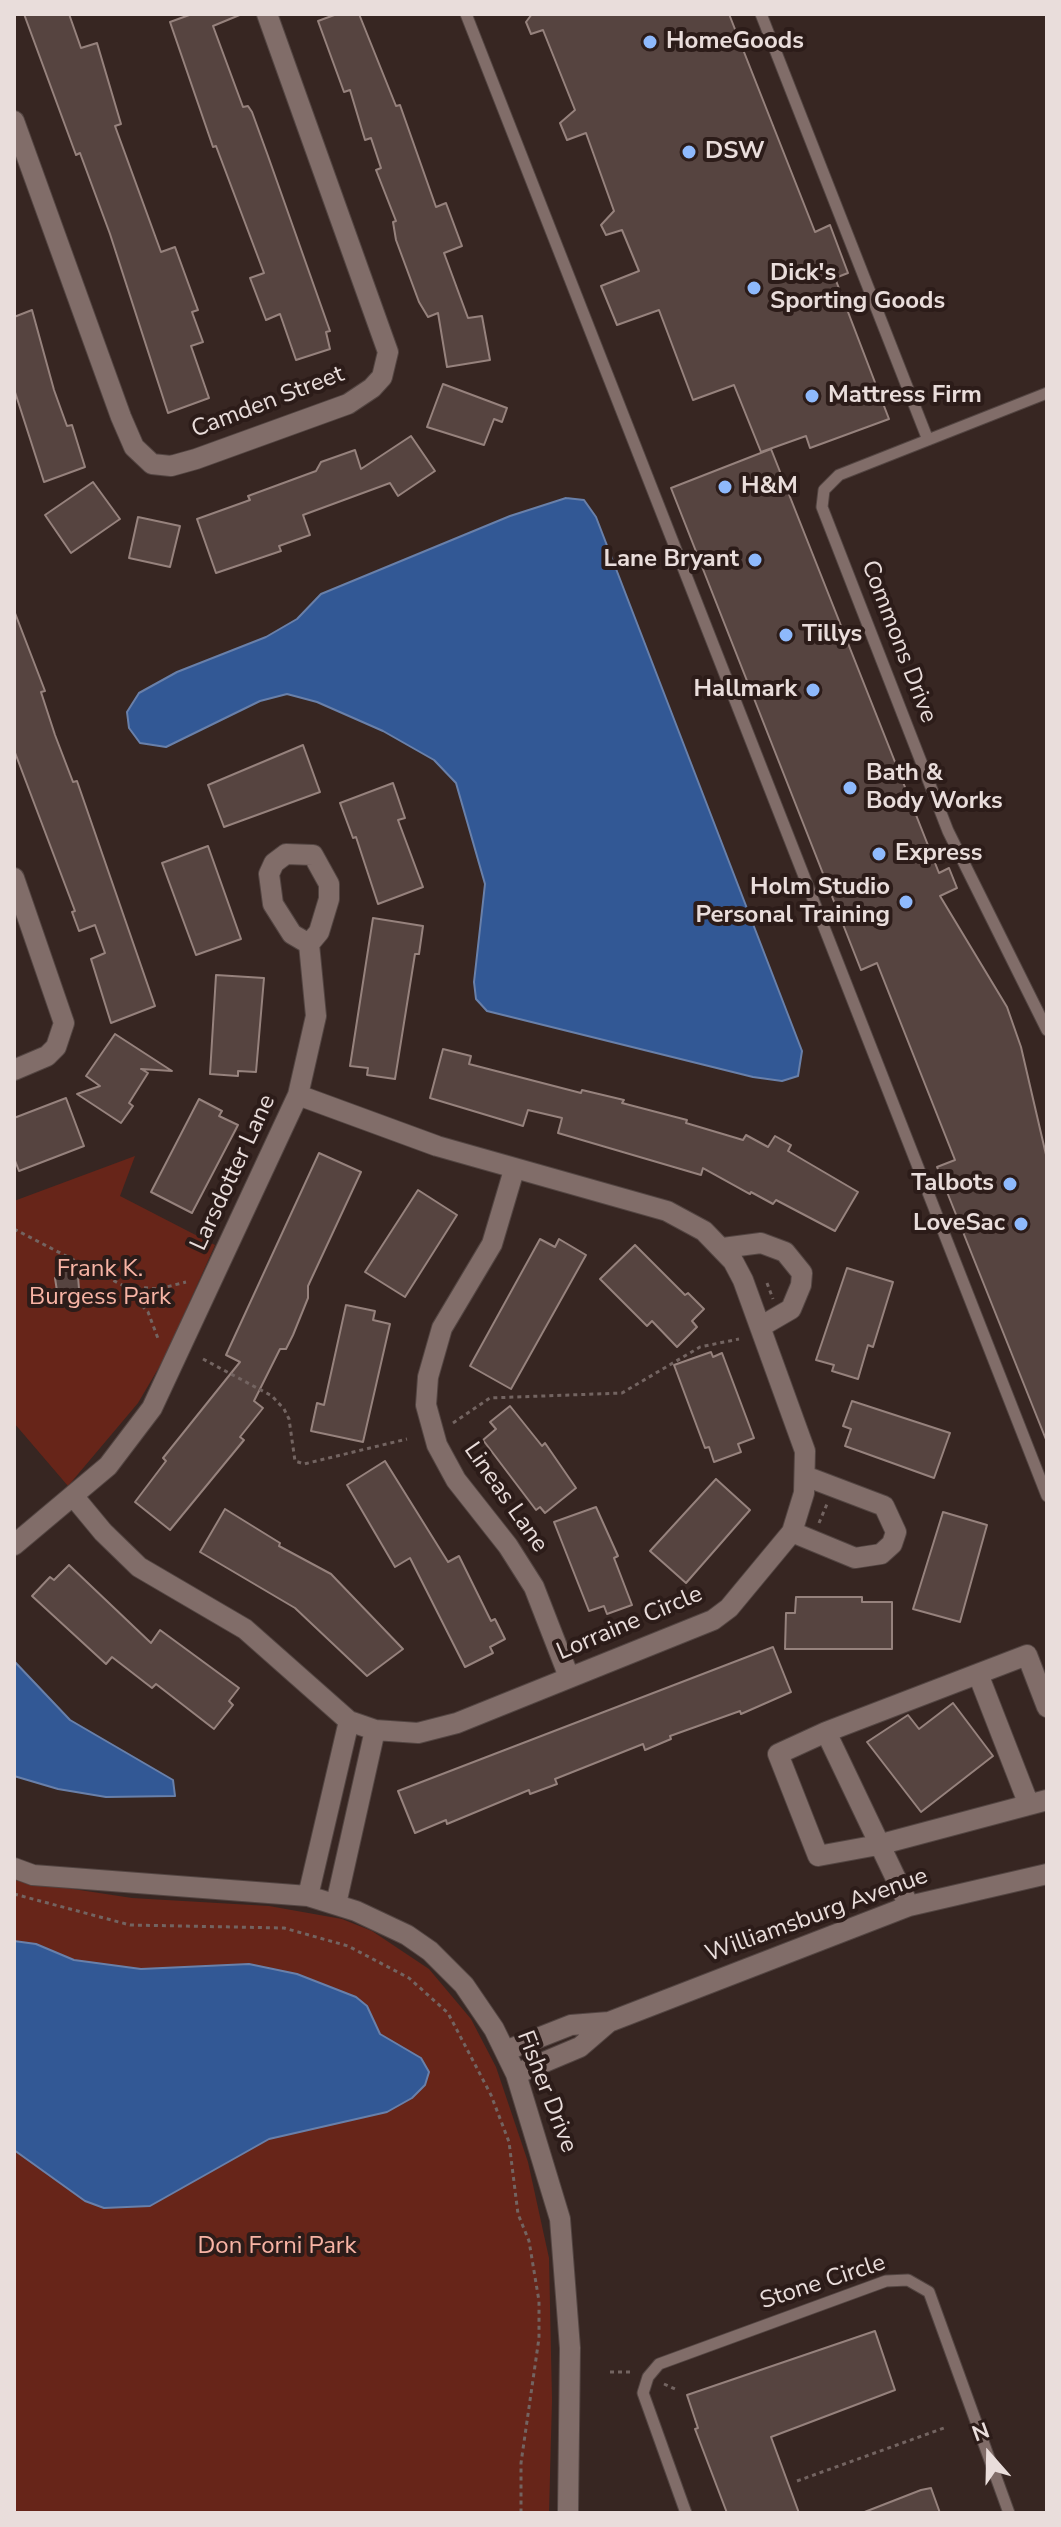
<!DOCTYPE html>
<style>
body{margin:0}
#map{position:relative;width:1061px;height:2527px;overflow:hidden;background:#372622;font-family:"Nunito Sans",sans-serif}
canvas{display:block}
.frame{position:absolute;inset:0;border:16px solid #e9dddb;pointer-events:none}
.north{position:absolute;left:949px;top:2415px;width:80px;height:80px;-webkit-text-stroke:6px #2c1c19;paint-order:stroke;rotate:340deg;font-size:22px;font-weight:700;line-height:32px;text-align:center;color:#e9dddb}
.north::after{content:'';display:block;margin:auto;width:28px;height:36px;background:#e9dddb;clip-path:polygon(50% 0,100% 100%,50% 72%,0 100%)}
</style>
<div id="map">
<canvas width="1061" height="2527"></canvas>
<div class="frame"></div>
<div class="north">N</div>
</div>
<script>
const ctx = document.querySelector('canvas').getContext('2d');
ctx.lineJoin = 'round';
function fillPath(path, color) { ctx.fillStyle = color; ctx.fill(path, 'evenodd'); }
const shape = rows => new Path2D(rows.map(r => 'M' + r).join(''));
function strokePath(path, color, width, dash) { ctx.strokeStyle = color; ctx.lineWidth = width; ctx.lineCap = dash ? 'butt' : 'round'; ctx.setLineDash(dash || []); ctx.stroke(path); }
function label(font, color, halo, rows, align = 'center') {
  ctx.font = font + ' "Nunito Sans",sans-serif'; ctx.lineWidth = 8; ctx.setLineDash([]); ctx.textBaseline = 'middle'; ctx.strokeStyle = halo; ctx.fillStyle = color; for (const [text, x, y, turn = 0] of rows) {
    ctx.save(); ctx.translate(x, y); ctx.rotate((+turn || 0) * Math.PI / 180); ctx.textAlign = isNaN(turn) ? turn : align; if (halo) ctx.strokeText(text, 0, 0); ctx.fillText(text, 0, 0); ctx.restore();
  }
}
fillPath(shape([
 [135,1156,120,1196,215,1245,165,1357,138,1403,68,1486,14,1423,14,1201],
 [14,1880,132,1898,269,1906,342,1919,372,1931,429,1969,471,2019,496,2067,528,2162,549,2258,552,2400,549,2513,14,2513]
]), '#672519');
const water = shape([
 [566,498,584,500,596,517,802,1051,798,1076,782,1081,753,1077,487,1011,476,999,474,982,485,884,456,783,434,760,383,731,317,702,287,694,260,701,166,747,140,743,129,728,127,712,139,693,177,672,266,637,297,619,321,594,510,516,566,498],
 [14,1661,70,1720,173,1780,175,1796,106,1797,58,1789,14,1776,14,1661],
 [14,1941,36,1944,74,1960,141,1969,249,1964,297,1974,356,1997,367,2006,380,2034,421,2058,429,2072,425,2085,412,2098,387,2112,269,2139,150,2206,104,2208,85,2201,14,2150,14,1941]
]);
fillPath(water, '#325895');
strokePath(water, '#6980aa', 2);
const building = shape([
 [24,14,69,14,81,48,97,43,121,124,115,126,161,252,175,247,198,310,192,312,203,342,191,346,209,398,168,413,110,234,80,153,76,155,24,14],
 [192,14,242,14,213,26,243,107,248,106,252,112,268,156,330,331,326,332,330,349,296,360,280,314,266,320,250,278,264,273,216,146,213,147,170,22,192,14],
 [337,14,359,14,396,106,400,105,436,207,446,203,462,246,444,253,468,318,482,316,490,360,447,367,438,313,428,317,419,302,396,240,393,222,396,221,376,170,381,168,371,138,365,140,350,90,344,92,318,21,337,14],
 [532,14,729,14,815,232,830,225,848,273,835,278,889,419,810,448,806,436,761,452,734,385,693,400,659,310,617,325,601,286,639,271,622,230,606,235,601,225,614,211,586,133,567,140,560,123,575,110,543,30,531,34,526,22,532,14],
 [32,310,54,390,67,426,72,425,85,467,44,482,14,389,14,317,32,310],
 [443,384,507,408,502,422,494,419,484,445,427,427,443,384],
 [411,436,435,471,398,496,390,483,303,515,310,535,279,546,281,551,216,573,197,519,250,500,248,496,316,471,321,462,355,450,361,469,411,436],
 [771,449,939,873,949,868,957,888,940,896,1007,1007,1021,1047,1047,1159,1047,1442,937,1167,955,1160,877,963,861,970,671,488,771,449],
 [93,482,120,519,71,553,45,515,93,482],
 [138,517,180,526,170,567,129,558,138,517],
 [15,613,45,691,41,692,55,735,73,782,77,781,155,1006,111,1023,91,959,105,953,95,925,79,931,72,912,75,911,14,750,15,613],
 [303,745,320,792,224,827,208,785,303,745],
 [393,783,405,818,398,820,423,887,378,904,356,837,353,838,340,803,393,783],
 [208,846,241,939,196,955,162,863,208,846],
 [373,918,423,926,419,954,415,954,395,1079,367,1075,368,1068,350,1066,373,918],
 [216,975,264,978,256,1072,238,1071,238,1076,210,1074,216,975],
 [115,1034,172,1071,141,1069,148,1073,129,1103,133,1106,121,1123,77,1094,100,1086,86,1076,115,1034],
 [443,1049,471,1056,469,1064,581,1093,582,1090,624,1100,622,1103,687,1120,686,1123,743,1140,746,1135,768,1147,775,1136,791,1145,788,1151,858,1192,835,1231,776,1200,773,1204,751,1192,750,1194,703,1168,701,1175,558,1133,562,1118,528,1110,523,1126,430,1098,443,1049],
 [66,1098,84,1146,19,1171,14,1158,14,1118,66,1098],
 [199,1099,222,1111,219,1116,238,1125,192,1213,151,1192,199,1099],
 [319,1153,361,1172,308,1286,308,1298,293,1335,286,1349,280,1349,254,1401,263,1408,240,1437,244,1440,170,1530,135,1502,166,1461,163,1458,240,1362,226,1355,319,1153],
 [418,1190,457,1215,405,1297,365,1272,418,1190],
 [540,1239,555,1247,559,1239,586,1255,511,1389,470,1366,540,1239],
 [635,1245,685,1295,688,1293,704,1309,692,1321,697,1327,677,1347,652,1321,647,1326,600,1279,635,1245],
 [847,1268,893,1282,873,1347,868,1345,858,1379,832,1371,834,1365,816,1360,847,1268],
 [66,1270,78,1276,79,1289,69,1296,57,1291,55,1278,66,1270],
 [346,1305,375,1311,373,1320,390,1324,363,1442,311,1431,317,1403,324,1405,346,1305],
 [711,1352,713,1357,722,1353,754,1438,738,1444,741,1452,714,1462,709,1447,705,1448,674,1365,711,1352],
 [852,1401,950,1433,934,1478,845,1446,851,1429,843,1426,852,1401],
 [510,1406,542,1446,545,1443,576,1488,545,1513,540,1507,536,1510,483,1440,496,1429,490,1422,510,1406],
 [385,1461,448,1562,459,1556,491,1621,495,1619,505,1639,490,1647,493,1653,465,1667,410,1558,395,1567,347,1485,385,1461],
 [716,1479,750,1510,686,1583,650,1551,716,1479],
 [596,1507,618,1556,614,1558,632,1605,607,1614,604,1606,589,1611,554,1522,596,1507],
 [225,1509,280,1543,279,1546,331,1574,403,1649,367,1676,295,1608,200,1552,225,1509],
 [943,1512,987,1525,960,1622,913,1609,943,1512],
 [69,1565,151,1643,160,1630,239,1688,229,1701,233,1705,214,1729,156,1684,152,1688,112,1657,106,1664,32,1596,50,1577,54,1580,69,1565],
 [796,1597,862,1597,862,1602,892,1602,892,1649,785,1649,786,1613,795,1613,796,1597],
 [773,1647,791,1692,741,1714,740,1711,670,1736,671,1739,645,1750,643,1744,555,1779,557,1784,530,1794,529,1790,447,1824,446,1820,415,1833,398,1791,773,1647],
 [953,1703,993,1756,921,1812,867,1742,908,1715,919,1729,953,1703],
 [875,2331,895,2390,771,2437,799,2513,727,2513,695,2429,698,2428,687,2395,875,2331],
 [931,2488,940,2513,862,2513,921,2490,931,2488]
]);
fillPath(building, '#564440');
strokePath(building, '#96827d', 2);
const service = shape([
 [466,14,1047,1496],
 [761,14,928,440],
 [1047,393,839,475,824,490,822,507,948,831,1047,1030],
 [686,2513,643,2393,648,2377,659,2364,886,2281,908,2280,929,2292,1009,2513]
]);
const minor = shape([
 [14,121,121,417,134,447,152,464,171,466,196,459,348,404,372,388,382,377,388,352,267,14],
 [14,878,64,1023,56,1047,47,1056,14,1070],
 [514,1170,492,1244,442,1328,428,1377,426,1405,437,1445,456,1480,508,1546,534,1587,569,1677],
 [723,1248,761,1243,785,1252,802,1273,801,1285,791,1309,760,1327],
 [74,1497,103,1532,139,1567,245,1629,349,1721,375,1730,418,1733,457,1723,713,1620,729,1608,792,1532,804,1493,805,1451,743,1280,733,1261,704,1231,667,1211,437,1146,298,1095],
 [792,1532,855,1558,881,1554,892,1544,896,1532,884,1506,805,1476],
 [14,1545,108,1466,152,1408,298,1095,316,1016,309,944,319,932,329,899,329,884,313,855,286,854,274,863,269,874,273,904,292,934,309,944],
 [978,1674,1029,1805],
 [826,1732,778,1754,818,1856,878,1845,1047,1800],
 [14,1868,33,1875,308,1896,356,1911,407,1935,430,1951,464,1985,494,2029,516,2074,560,2219,570,2348,568,2513],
 [308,1896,349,1721],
 [336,1904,375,1730],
 [909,1906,826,1732,1027,1655,1047,1707],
 [505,2051,571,2025,609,2022,909,1906,1047,1874],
 [516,2074,580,2047,609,2022]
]);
strokePath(service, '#534542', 13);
strokePath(minor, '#534542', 22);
strokePath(shape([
 [14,1229,124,1286,158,1289,186,1282],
 [767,1283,773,1299],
 [126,1288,148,1312,159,1341],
 [203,1359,272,1396,284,1409,289,1419,295,1461,304,1464,407,1439],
 [453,1423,490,1398,622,1393,700,1347,739,1339],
 [819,1523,827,1504],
 [14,1894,130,1925,284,1928,348,1946,409,1978,448,2013,491,2095,509,2142,518,2214,529,2241,539,2301,539,2338,521,2463,521,2513],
 [610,2372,634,2372],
 [664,2384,675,2389],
 [797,2481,944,2428]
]), '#736461', 3, [4, 4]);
strokePath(service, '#816d69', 11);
strokePath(minor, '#816d69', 20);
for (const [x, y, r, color] of [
 [650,42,8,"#8eb9fc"],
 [689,152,8,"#8eb9fc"],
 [754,288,8,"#8eb9fc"],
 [812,396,8,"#8eb9fc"],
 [725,487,8,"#8eb9fc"],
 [755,560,8,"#8eb9fc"],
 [786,635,8,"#8eb9fc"],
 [813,690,8,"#8eb9fc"],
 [850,788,8,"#8eb9fc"],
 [879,854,8,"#8eb9fc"],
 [906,902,8,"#8eb9fc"],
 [1010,1184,8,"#8eb9fc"],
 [1021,1224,8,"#8eb9fc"]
]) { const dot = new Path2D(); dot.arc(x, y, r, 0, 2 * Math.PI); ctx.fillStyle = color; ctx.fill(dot); strokePath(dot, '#2c1c19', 3); }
label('bold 24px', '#e9dddb', '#2c1c19', [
 ["HomeGoods",666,42],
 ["DSW",705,152],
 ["Dick's",770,274],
 ["Sporting Goods",770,302],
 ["Mattress Firm",828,396],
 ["H&M",741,487],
 ["Lane Bryant",739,560,"right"],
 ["Tillys",802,635],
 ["Hallmark",797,690,"right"],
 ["Bath &",866,774],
 ["Body Works",866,802],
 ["Express",895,854],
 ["Holm Studio",890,888,"right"],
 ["Personal Training",890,916,"right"],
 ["Talbots",994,1184,"right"],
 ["LoveSac",1005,1224,"right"]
], 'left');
label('24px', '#e9dddb', '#2c1c19', [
 ["Camden Street",268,403,-21],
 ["Commons Drive",898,642,69],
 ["Larsdotter Lane",234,1173,-65],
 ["Lineas Lane",505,1498,55],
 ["Lorraine Circle",630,1624,-23],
 ["Williamsburg Avenue",817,1916,-20],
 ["Fisher Drive",546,2092,69],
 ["Stone Circle",823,2283,-18]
]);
label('24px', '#f8b4a5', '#2c1c19', [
 ["Frank K.",100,1270],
 ["Burgess Park",100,1298],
 ["Don Forni Park",277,2247]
]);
</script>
